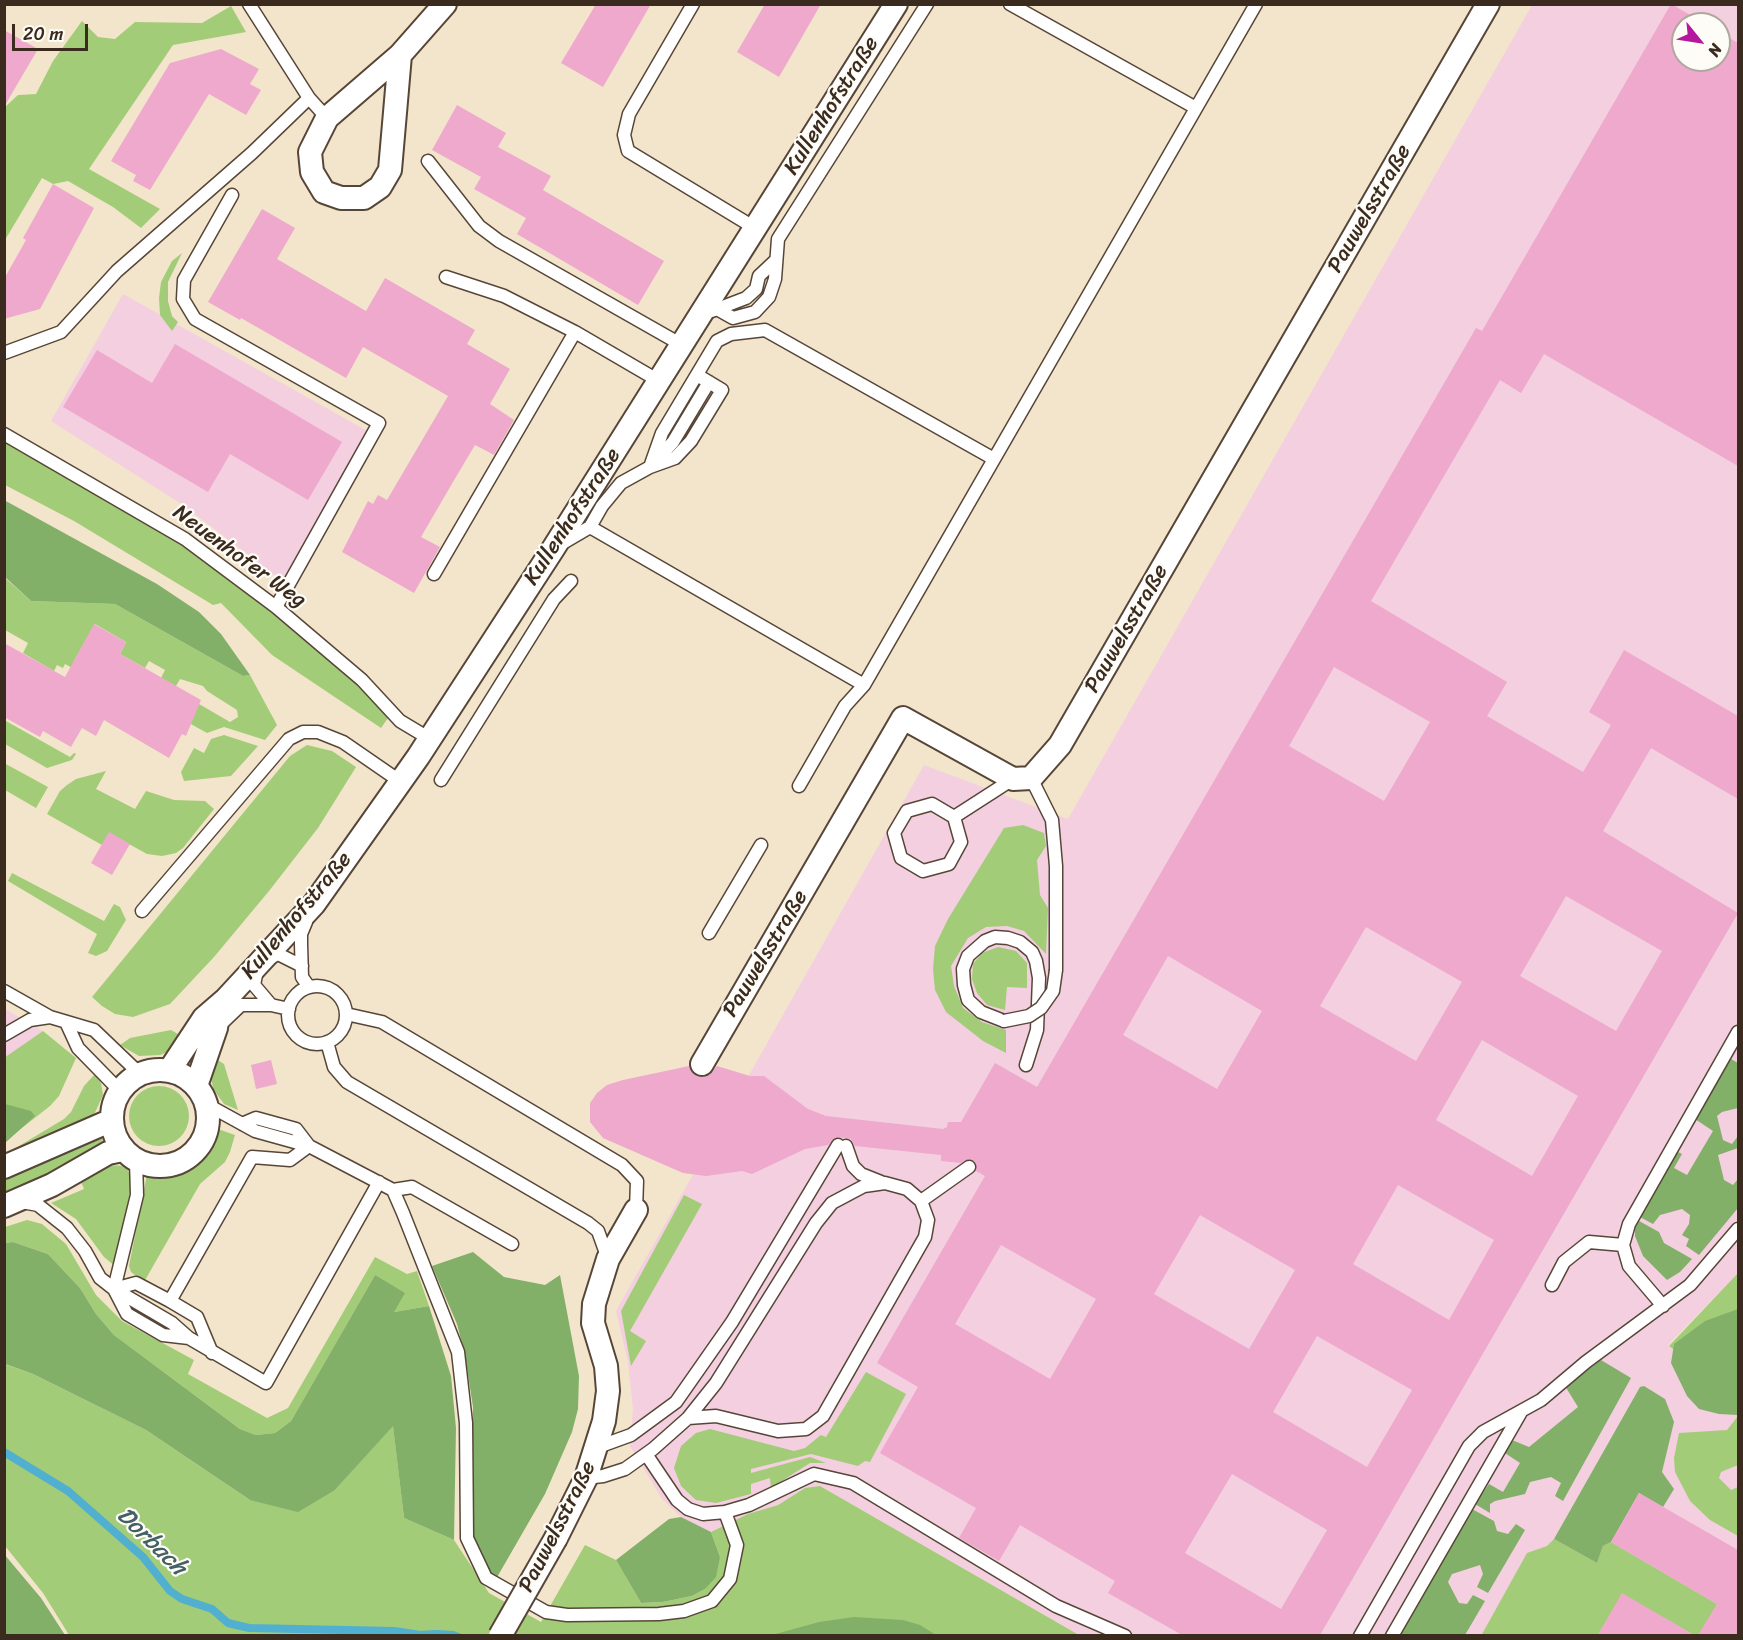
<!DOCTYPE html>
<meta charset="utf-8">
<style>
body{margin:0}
#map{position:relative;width:1743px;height:1640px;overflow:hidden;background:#f3e5cb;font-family:Sriracha,sans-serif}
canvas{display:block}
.frame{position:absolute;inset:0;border:6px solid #3b2a1e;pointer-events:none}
.north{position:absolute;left:1671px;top:12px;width:60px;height:60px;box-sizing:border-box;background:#fdfcf7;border:2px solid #afa8a0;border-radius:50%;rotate:120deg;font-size:16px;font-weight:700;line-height:24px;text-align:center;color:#3b2a1e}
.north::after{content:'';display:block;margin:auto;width:21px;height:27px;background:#b5179e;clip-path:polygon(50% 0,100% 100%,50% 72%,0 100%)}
.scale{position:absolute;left:12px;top:24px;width:76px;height:27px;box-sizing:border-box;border:3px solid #3b2a1e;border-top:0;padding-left:8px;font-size:18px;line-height:21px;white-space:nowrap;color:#3b2a1e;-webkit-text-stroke:4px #fdfcf7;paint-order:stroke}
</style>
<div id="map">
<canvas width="1743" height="1640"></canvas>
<div class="frame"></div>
<div class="north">N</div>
<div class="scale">20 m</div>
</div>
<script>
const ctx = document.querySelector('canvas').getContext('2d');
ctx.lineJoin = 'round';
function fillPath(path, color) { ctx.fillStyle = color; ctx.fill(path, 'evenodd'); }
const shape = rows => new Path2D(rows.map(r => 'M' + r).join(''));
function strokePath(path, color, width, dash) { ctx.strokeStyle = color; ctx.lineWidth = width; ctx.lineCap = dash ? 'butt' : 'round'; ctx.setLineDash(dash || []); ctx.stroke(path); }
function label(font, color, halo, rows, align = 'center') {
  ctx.font = font + ' Sriracha,sans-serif'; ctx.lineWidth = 4.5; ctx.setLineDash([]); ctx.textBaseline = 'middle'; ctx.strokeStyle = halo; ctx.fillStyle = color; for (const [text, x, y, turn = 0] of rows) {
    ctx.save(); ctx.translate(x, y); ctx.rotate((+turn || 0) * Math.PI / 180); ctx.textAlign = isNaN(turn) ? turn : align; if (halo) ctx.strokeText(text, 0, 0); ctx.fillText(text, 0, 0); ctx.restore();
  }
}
fillPath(shape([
 [1532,5,1738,5,1738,1273,1668,1345,1738,1397,1738,1635,1079,1635,820,1486,805,1488,778,1505,748,1514,711,1532,693,1525,681,1517,662,1499,630,1446,633,1409,628,1362,616,1311,924,765,1068,819],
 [1683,24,1719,24,1719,60,1683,60],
 [123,294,369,432,286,584,183,505,51,421],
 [5,1009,43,1031,5,1058]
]), '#f3cfe0');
fillPath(shape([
 [231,6,246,32,173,45,89,169,160,209,141,228,113,207,68,181,53,184,42,178,5,240,5,107,18,95,36,94,53,61,82,21,98,37,115,39,135,22,202,23],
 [182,253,168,282,168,301,172,316,178,322,172,331,160,315,159,298,161,282,172,261],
 [4,441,170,537,264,604,362,689,388,718,381,728,272,655,221,603,213,605,74,521,5,485],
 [4,577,31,601,115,604,243,676,250,675,277,725,265,740,224,727,207,733,189,723,199,704,230,722,238,717,237,710,207,691,203,686,180,679,176,686,161,678,165,670,149,661,145,668,120,654,126,642,95,624,74,661,76,670,65,664,63,668,57,665,54,671,23,653,28,643,5,630],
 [6,721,70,757,74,753,76,754,72,760,47,768,5,744],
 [224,735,258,746,231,776,184,781,181,772,194,748,204,753,211,739],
 [307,745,332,751,356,767,318,828,269,891,214,957,170,1004,133,1017,115,1014,102,1006,92,997,290,756],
 [4,763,48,787,36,808,5,790],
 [106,771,96,789,135,809,146,791,174,800,205,801,214,809,183,848,176,853,162,856,147,854,109,833,102,845,47,814,60,791,67,785,76,779],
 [1023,825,1044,833,1046,846,1037,860,1040,895,1048,908,1046,954,1024,931,1007,926,986,927,968,938,951,966,954,986,963,1008,982,1022,1006,1030,1006,1053,983,1041,946,1012,935,990,933,969,935,946,948,919,1004,828],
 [12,873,104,921,114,904,120,907,126,920,107,951,96,956,88,953,97,934,8,881],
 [998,947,1016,951,1027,963,1027,988,1007,987,1005,1010,987,1005,977,993,972,979,973,964,982,953],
 [171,1030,183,1037,170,1051,160,1055,139,1056,120,1045,130,1038],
 [43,1031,76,1058,59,1096,50,1106,4,1142,4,1058],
 [216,1059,224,1064,238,1110,224,1104,214,1090,210,1076],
 [95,1074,101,1083,103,1095,93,1117,4,1155,64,1119,71,1112,84,1086],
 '129 1116a30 30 0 1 1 60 0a30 30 0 1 1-60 0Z',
 [218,1129,235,1135,230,1152,225,1162,200,1184,144,1282,131,1272,129,1266,147,1174,169,1177,190,1169,207,1155],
 [102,1138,103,1142,71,1164,5,1197,5,1176],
 [109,1165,125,1166,130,1174,131,1186,116,1267,104,1257,76,1219,51,1203,84,1189,79,1177],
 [684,1195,702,1204,630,1331,646,1341,631,1366,621,1311],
 [27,1220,42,1224,66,1244,96,1295,122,1321,194,1360,188,1374,267,1418,288,1408,375,1257,407,1274,417,1271,429,1306,394,1312,375,1275,291,1421,275,1433,256,1435,240,1429,114,1335,96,1314,80,1288,48,1254,13,1242,5,1243,5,1227],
 [1738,1273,1738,1397,1669,1346],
 [4,1364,33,1374,146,1430,250,1500,335,1490,393,1425,404,1518,454,1540,489,1593,541,1622,585,1545,616,1560,641,1603,663,1602,692,1596,705,1589,720,1557,711,1532,748,1514,778,1505,805,1488,820,1486,1079,1635,69,1635,43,1593,5,1546],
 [866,1372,906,1394,870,1462,865,1461,858,1466,811,1454,751,1469,751,1473,810,1457,826,1463,810,1463,771,1488,770,1478,751,1484,751,1494,716,1503,696,1500,681,1486,674,1468,681,1446,696,1433,710,1429,794,1451,805,1448,821,1435,826,1437],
 [1738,1416,1738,1465,1721,1472,1719,1478,1731,1490,1738,1487,1738,1536,1710,1520,1690,1501,1675,1472,1674,1458,1679,1433,1727,1430],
 [1554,1539,1597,1563,1603,1546,1611,1542,1717,1604,1712,1613,1738,1629,1738,1635,1694,1635,1622,1594,1598,1635,1481,1636,1527,1553,1547,1546]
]), '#a3cc78');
fillPath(shape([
 [4,500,157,584,199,612,221,634,250,675,243,676,115,604,31,601,5,577],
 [1731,1059,1738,1063,1738,1108,1722,1112,1717,1116,1723,1140,1732,1144,1738,1136,1738,1148,1718,1155,1724,1180,1733,1185,1738,1179,1738,1208,1699,1255,1686,1246,1689,1239,1682,1235,1689,1224,1690,1215,1682,1209,1660,1215,1653,1224,1640,1217,1678,1152,1682,1154,1674,1168,1687,1175,1713,1131,1695,1119],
 [5,1104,31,1111,35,1116,5,1143],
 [1639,1221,1659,1232,1664,1243,1692,1259,1680,1272,1667,1280,1643,1256,1635,1236,1635,1227],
 [13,1242,48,1254,80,1288,96,1314,114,1335,240,1429,256,1435,275,1433,291,1421,375,1275,405,1293,394,1312,429,1306,451,1376,456,1428,454,1540,404,1518,393,1426,335,1490,298,1512,250,1500,146,1430,33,1374,5,1364,5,1243],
 [473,1252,504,1277,545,1285,560,1275,579,1376,578,1409,572,1432,545,1494,496,1579,486,1568,473,1536,470,1517,473,1407,465,1355,457,1324,432,1266],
 [1738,1309,1738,1415,1719,1414,1699,1409,1687,1396,1671,1363,1674,1344,1705,1321],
 [1601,1360,1631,1378,1563,1501,1555,1496,1561,1483,1551,1477,1530,1482,1525,1494,1495,1501,1490,1504,1490,1513,1475,1504,1489,1484,1503,1492,1520,1463,1505,1453,1512,1440,1529,1447,1578,1407,1565,1386],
 [1644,1386,1665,1399,1674,1422,1662,1472,1674,1489,1663,1507,1639,1493,1611,1542,1603,1546,1597,1563,1554,1539,1640,1387],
 [1472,1509,1494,1521,1497,1531,1508,1534,1516,1524,1525,1530,1488,1593,1477,1587,1483,1574,1480,1565,1452,1574,1448,1582,1459,1603,1467,1604,1473,1595,1485,1601,1465,1635,1399,1635],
 [681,1517,711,1532,720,1557,716,1577,705,1589,692,1596,663,1602,641,1603,616,1560,669,1519],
 [4,1554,41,1598,65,1635,5,1635],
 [854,1617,903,1620,920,1625,936,1635,772,1635,819,1622]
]), '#82b068');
fillPath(shape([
 [437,1630,454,1631,464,1635,417,1635,418,1631]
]), '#51afcf');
strokePath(shape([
 [4,1452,68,1491,143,1557,170,1591,182,1599,212,1609,228,1623,249,1628,394,1631,427,1636]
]), '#51afcf', 8);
fillPath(shape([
 [596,4,651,4,603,87,561,63],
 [765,4,821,4,779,77,737,52],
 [1671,4,1706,24,1683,24,1683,60,1719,60,1719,32,1738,43,1738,466,1544,354,1521,393,1500,380,1371,601,1507,682,1487,716,1583,772,1611,725,1589,712,1624,650,1738,716,1738,799,1651,748,1603,831,1738,913,1320,1635,1182,1635,1108,1593,1115,1581,1020,1525,999,1561,959,1538,976,1508,880,1453,918,1387,877,1363,985,1176,976,1171,975,1162,969,1159,961,1163,941,1161,941,1155,855,1146,851,1139,838,1137,828,1145,805,1149,752,1174,742,1171,706,1176,683,1173,603,1138,590,1122,590,1103,597,1093,607,1085,623,1080,689,1066,695,1075,703,1077,709,1075,717,1066,750,1076,764,1076,808,1109,826,1116,943,1129,947,1127,948,1122,961,1122,995,1063,1037,1087,1476,328,1482,331],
 [1334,667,1430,722,1384,801,1289,746],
 [1566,896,1662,951,1616,1031,1520,976],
 [1366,927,1462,982,1416,1061,1320,1006],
 [1168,956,1262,1011,1217,1089,1123,1035],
 [1482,1040,1578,1096,1532,1176,1436,1120],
 [1398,1185,1494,1240,1449,1320,1353,1264],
 [1200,1215,1295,1270,1249,1349,1154,1294],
 [1001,1245,1096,1299,1050,1379,955,1324],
 [1317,1336,1412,1390,1367,1467,1273,1412],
 [1232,1474,1327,1530,1281,1609,1185,1553],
 [4,30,38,49,4,107],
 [221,49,259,69,250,84,261,90,246,115,209,94,150,190,133,181,136,175,111,161,170,63],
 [457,105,506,133,498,147,551,176,543,190,664,261,638,305,517,234,526,218,474,189,481,177,432,150],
 [53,184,94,208,40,309,4,319,4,279,26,240,23,238],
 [262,209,295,228,277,259,366,311,385,278,475,330,467,344,510,369,490,404,514,420,494,455,475,445,453,482,421,537,440,547,414,593,342,552,368,501,373,504,378,495,387,500,448,396,363,347,346,378,241,318,240,320,208,302],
 [175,344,342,442,308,500,230,454,208,492,63,407,97,350,152,383],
 [94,624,126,642,120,654,201,700,186,736,182,734,169,758,104,720,96,736,82,728,71,747,43,731,40,737,4,717,4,643,65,677],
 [109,832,130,844,112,875,91,863],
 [271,1060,277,1084,256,1089,251,1065],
 [1639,1493,1738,1550,1738,1635,1698,1635,1717,1604,1611,1542],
 [1622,1593,1694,1635,1598,1635]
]), '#eea9cd');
const lane = shape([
 [249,4,309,98,327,118],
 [693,4,629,114,624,135,628,151,755,228],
 [1010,4,1196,108],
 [428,161,479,226,499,241,682,345],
 [232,195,184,280,183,299,195,319,379,423,276,607],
 [446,277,504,296,575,332,659,381],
 [717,309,733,318,755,312,769,297,775,279,778,239,927,4],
 [712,311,746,298,756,289,759,276,776,260],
 [4,353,61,332,117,271,252,153,309,98],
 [4,434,185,539,276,607,362,680,400,721,430,739],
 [655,462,673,442,709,382],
 [650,467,662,433,717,341,731,334,765,330,994,459],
 [590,527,864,685],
 [561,544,590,527,602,506,621,483,650,467,675,458,691,441,722,390,697,375],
 [434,574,575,332],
 [1031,778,1052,820,1056,866,1056,970],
 [441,780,554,599,571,581],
 [799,786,845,706,864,685,1256,4],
 [954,817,932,804,907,811,894,833,901,858,923,871,949,864,961,842,954,817,1013,779],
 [142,911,289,739,303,732,318,732,343,742,401,782],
 [306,922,301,934,301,944,302,977,309,987],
 [709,933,761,845],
 [268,959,278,954,302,966],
 [257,970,254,985,271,1005],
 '288 1015a29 29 0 1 1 58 0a29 29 0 1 1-58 0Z',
 [4,991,50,1017,94,1030,140,1074],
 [346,1014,382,1022,622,1165,637,1181,636,1210],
 [1004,1021,981,1012,968,1000,964,985,963,969,968,956,985,941,995,937,1008,938,1020,942,1032,952,1036,961,1039,978,1037,1030,1026,1065],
 [66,1022,78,1048,120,1091],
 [218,1027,241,1005,271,1005,289,1009],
 [4,1035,30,1020,50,1017],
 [327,1042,334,1067,347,1082,588,1223,598,1231,608,1259],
 [206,1104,255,1131,309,1146],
 [242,1124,256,1118,296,1129,309,1146],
 [846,1146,853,1166,861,1174,881,1182],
 [136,1160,137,1195,114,1289,127,1314,163,1335,189,1338,266,1383,379,1182],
 [393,1190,412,1187,512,1244],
 [921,1201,969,1167],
 [22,1202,38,1205,67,1228,85,1251,100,1278,114,1289,172,1323,189,1338],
 [1552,1285,1564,1262,1589,1242,1623,1245],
 [114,1289,136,1283,170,1301],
 [1663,1306,1629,1266,1623,1245,1629,1224,1738,1032],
 [212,1353,197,1317,170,1301,252,1157,290,1160,309,1146,393,1190,403,1213,458,1352,466,1423,467,1538,486,1578,546,1612,567,1615,659,1614,684,1611,712,1601,730,1579,737,1545,725,1512],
 [598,1447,631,1435,676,1402,732,1322,838,1145],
 [646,1454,677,1500,688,1509,703,1514,725,1512,749,1505,814,1474,853,1483,1056,1606,1125,1636],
 [586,1478,603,1476,625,1469,653,1449,688,1418,716,1383,816,1223,832,1203,864,1186,885,1183,907,1189,921,1201,928,1220,925,1237,823,1416,806,1429,778,1431,716,1416,688,1418],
 [1360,1636,1469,1446,1483,1432,1541,1400,1586,1362,1690,1285,1738,1229],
 [1392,1636,1521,1412]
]);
const street = shape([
 [400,55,390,170,380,187,364,198,341,198,324,192,312,172,310,152,327,118,400,55],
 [400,55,445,4],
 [702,1064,903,718,1013,779,1031,778,1060,745,1488,4],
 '112 1118a48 48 0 1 1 96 0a48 48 0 1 1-96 0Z',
 [169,1071,204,1018,226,999,314,904,418,757,553,549,896,4],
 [196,1086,216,1028,219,1006],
 [4,1167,112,1120],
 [4,1206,52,1185,108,1153,123,1150],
 [556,1538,586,1478,604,1421,608,1391,606,1366,593,1323,594,1304,608,1259,636,1210]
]);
strokePath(lane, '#574638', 15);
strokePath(street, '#574638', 26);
strokePath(lane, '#fff', 12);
strokePath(street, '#fff', 22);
const laneBridge = shape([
 [1004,1021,1029,1016,1041,1008,1053,991,1056,970]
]);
const streetBridge = shape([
 [500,1636,556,1538]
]);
strokePath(laneBridge, '#574638', 15, []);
strokePath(streetBridge, '#574638', 26, []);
strokePath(laneBridge, '#fff', 12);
strokePath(streetBridge, '#fff', 22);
label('22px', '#3b2a1e', '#fdfcf7', [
 ["Kullenhofstraße",832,106,-58],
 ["Pauwelsstraße",1370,209,-60],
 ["Kullenhofstraße",573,517,-57],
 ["Neuenhofer Weg",239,557,36],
 ["Pauwelsstraße",1127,629,-60],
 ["Kullenhofstraße",297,916,-50],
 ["Pauwelsstraße",766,954,-59],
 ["Pauwelsstraße",558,1527,-63]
]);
label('italic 24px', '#445f65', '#fdfcf7', [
 ["Dorbach",151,1542,44]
]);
</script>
